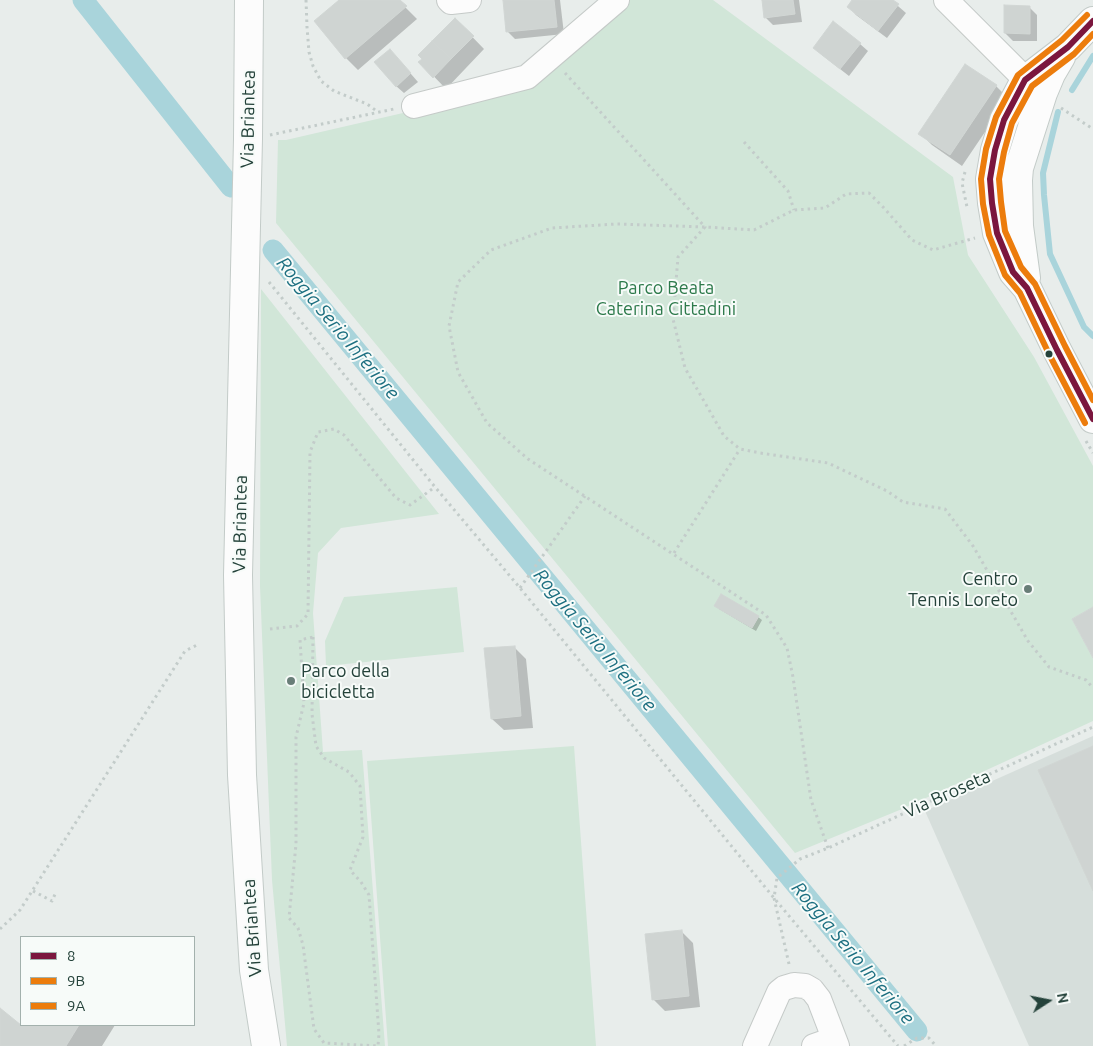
<!DOCTYPE html>
<style>
body{margin:0}
#map{position:relative;width:1093px;height:1046px;overflow:hidden;background:#e8edeb;font-family:Ubuntu,sans-serif}
canvas{display:block}
.legend{position:absolute;left:20px;top:936px;width:175px;height:90px;box-sizing:border-box;background:#f7fbf9;border:1px solid #a3b1ad;margin:0;padding:6px 9px;list-style:none;font-size:15px;color:#24423a}
.legend li{display:flex;align-items:center;gap:10px;height:25px}
.legend b{width:25px;border:1px solid #a3b1ad}
.north{position:absolute;left:1023px;top:976px;width:50px;height:50px;-webkit-text-stroke:4px #f7fbf9;paint-order:stroke;rotate:79deg;font-size:14px;font-weight:700;line-height:20px;text-align:center;color:#24423a}
.north::after{content:'';display:block;margin:auto;width:18px;height:22px;background:#24423a;clip-path:polygon(50% 0,100% 100%,50% 72%,0 100%)}
</style>
<div id="map">
<canvas width="1093" height="1046"></canvas>
<ul class="legend">
<li><b style="height:6px;background:#7b163e"></b>8</li>
<li><b style="height:6px;background:#ec7c0c"></b>9B</li>
<li><b style="height:6px;background:#ec7c0c"></b>9A</li>
</ul>
<div class="north">N</div>
</div>
<script>
const ctx = document.querySelector('canvas').getContext('2d');
ctx.lineJoin = 'round';
function fillPath(path, color) { ctx.fillStyle = color; ctx.fill(path, 'evenodd'); }
const shape = rows => new Path2D(rows.map(r => 'M' + r).join(''));
function strokePath(path, color, width, dash) { ctx.strokeStyle = color; ctx.lineWidth = width; ctx.lineCap = dash ? 'butt' : 'round'; ctx.setLineDash(dash || []); ctx.stroke(path); }
function label(font, color, halo, rows, align = 'center') {
  ctx.font = font + ' Ubuntu,sans-serif'; ctx.lineWidth = 4; ctx.setLineDash([]); ctx.textBaseline = 'middle'; ctx.strokeStyle = halo; ctx.fillStyle = color; for (const [text, x, y, turn = 0] of rows) {
    ctx.save(); ctx.translate(x, y); ctx.rotate((+turn || 0) * Math.PI / 180); ctx.textAlign = isNaN(turn) ? turn : align; if (halo) ctx.strokeText(text, 0, 0); ctx.fillText(text, 0, 0); ctx.restore();
  }
}
fillPath(shape([
 [1093,736,1093,1046,1029,1046,925,811]
]), '#d6dedb');
fillPath(shape([
 [630,0,713,0,953,177,968,255,1034,357,1093,466,1093,607,1072,619,1093,658,1093,721,902,809,795,853,276,223,278,140,286,140,533,83],
 [261,289,439,514,341,528,318,553,313,613,323,752,362,750,385,1046,287,1046,272,880,260,586],
 [457,587,464,652,326,666,325,641,344,597],
 [574,746,596,1046,388,1046,367,761]
]), '#d1e6d8');
fillPath(shape([
 [341,0,398,0,417,19,358,70,346,58,316,22],
 [504,0,560,0,564,34,515,39,507,31],
 [763,0,799,0,802,22,773,25,765,17],
 [854,0,891,0,906,13,887,38,856,15,849,7],
 [1029,7,1037,15,1037,41,1013,41,1005,33],
 [455,19,484,49,446,89,420,62],
 [860,44,868,51,849,76,822,55,814,48],
 [397,58,418,82,404,93,396,86],
 [996,86,1008,98,962,166,932,145,920,133],
 [721,595,758,617,762,620,756,631,719,609],
 [514,647,526,659,533,728,504,730,492,719],
 [681,931,693,943,700,1007,665,1011,653,999],
 [0,1010,22,1026,115,1025,102,1046,0,1046]
]), '#0003');
strokePath(shape([
 [1072,90,1093,56],
 [1058,112,1043,173,1044,195,1050,254,1084,327,1093,336]
]), '#a9d4db', 6);
strokePath(shape([
 [83,0,231,187],
 [273,250,917,1031]
]), '#a9d4db', 21);
const building = shape([
 [339,0,400,0,407,6,345,59,314,21,339,0],
 [503,0,554,0,557,27,506,32,503,0],
 [762,0,793,0,795,14,764,18,762,0],
 [852,0,893,0,899,4,878,31,847,7,852,0],
 [1004,5,1030,6,1030,34,1004,33,1004,5],
 [455,18,474,36,451,59,432,41,455,18],
 [833,21,861,43,840,69,813,48,833,21],
 [432,41,451,59,433,78,418,62,422,59,418,55,432,41],
 [390,49,411,73,396,87,374,62,390,49],
 [965,64,997,85,950,155,918,134,965,64],
 [721,594,759,616,752,628,714,606,721,594],
 [1093,607,1093,658,1072,619,1093,607],
 [515,646,521,716,491,719,484,648,515,646],
 [1093,746,1093,891,1038,770,1093,746],
 [682,930,689,996,652,1000,645,934,682,930],
 [0,1008,21,1025,79,1025,66,1046,0,1046,0,1008]
]);
fillPath(building, '#cfd4d2');
strokePath(building, '#d1d6d4', 1);
const street = shape([
 [449,0,451,2,469,0],
 [946,0,1018,72,1025,80,1032,92,1029,97],
 [414,106,527,77,617,0],
 [755,1046,779,992,784,988,794,985,805,986,812,990,819,999,837,1046],
 [814,1046,834,1039]
]);
const secondary = shape([
 [249,0,248,139,238,575,242,775,254,970,266,1046],
 [1093,21,1068,47,1025,80,1004,120,995,150,990,179,992,203,997,233,1013,272,1027,288,1057,350,1093,419],
 [1026,278,1019,226,1018,180,1019,168,1043,93,1051,74,1061,57]
]);
strokePath(street, '#c5cac8', 26);
strokePath(secondary, '#c3cbc8', 30);
strokePath(shape([
 [306,0,307,27,309,52,313,66,321,81,334,91,367,104,378,112],
 [565,73,705,227,678,257,673,319,685,368,724,436,740,449,760,453,828,463,887,491,903,502,945,509,973,546,1028,641,1049,667,1086,680,1093,688],
 [1061,108,1093,129],
 [270,135,394,109],
 [744,142,788,191,794,210],
 [965,172,962,183,967,207],
 [269,282,435,487,520,588,774,898,898,1046],
 [1086,441,1093,453],
 [674,553,740,449],
 [520,588,585,496],
 [270,629,297,626,308,614,310,452,318,432,334,429,344,435,396,498,410,505,435,487],
 [313,637,312,714,316,746,324,758,349,772,360,786,363,837,350,870,361,882,369,895,379,1034,378,1046,324,1043,314,1029,303,945,298,928,289,918,296,844,296,737,304,703,300,640,313,637],
 [828,848,811,800,793,677,787,648,766,615,528,459,487,423,458,372,449,326,458,282,491,250,552,228,617,224,705,227,754,230,794,210,825,208,846,194,869,193,884,208,912,240,933,250,975,238],
 [33,891,52,901,56,892],
 [0,929,20,910,185,651,199,644],
 [789,964,774,898,777,878,800,859,828,848,1093,727],
 [904,1046,917,1038,929,1038,936,1046]
]), '#c3ccca', 3, [2.5, 4]);
strokePath(street, '#fcfcfc', 24);
strokePath(secondary, '#fcfcfc', 28);
strokePath(shape([
 [1093,21,1068,47,1025,80,1004,120,995,150,990,179,992,203,997,233,1013,272,1027,288,1057,350,1093,419]
]), '#7b163e', 6);
strokePath(shape([
 [1085,423,1049,354,1020,293,1005,275,989,235,983,204,981,179,986,149,996,117,1018,75,1062,40,1087,15]
]), '#ec7c0c', 6);
strokePath(shape([
 [1093,34,1074,54,1032,86,1012,123,1004,152,999,179,1001,202,1005,231,1021,267,1035,284,1065,346,1093,400]
]), '#ec7c0c', 6);
for (const [x, y, r, color] of [
 [1049,354,4.5,"#24423a"],
 [1028,589,5,"#697e78"],
 [291,681,5,"#697e78"]
]) { const dot = new Path2D(); dot.arc(x, y, r, 0, 2 * Math.PI); ctx.fillStyle = color; ctx.fill(dot); strokePath(dot, '#f7fbf9', 2); }
label('18px', '#24423a', '#f7fbf9', [
 ["Via Briantea",248,119,-89],
 ["Via Briantea",240,524,-89],
 ["Via Broseta",947,794,-24],
 ["Via Briantea",252,928,-94]
]);
label('18px', '#2d7a4b', '#f7fbf9', [
 ["Parco Beata",666,288],
 ["Caterina Cittadini",666,309]
]);
label('18px', '#24423a', '#f7fbf9', [
 ["Centro",1018,579],
 ["Tennis Loreto",1018,600],
 ["Parco della",301,671,"left"],
 ["bicicletta",301,692,"left"]
], 'right');
label('italic 19px', '#1c6f80', '#f7fbf9', [
 ["Roggia Serio Inferiore",338,328,50],
 ["Roggia Serio Inferiore",595,640,50],
 ["Roggia Serio Inferiore",853,953,50]
]);
</script>
